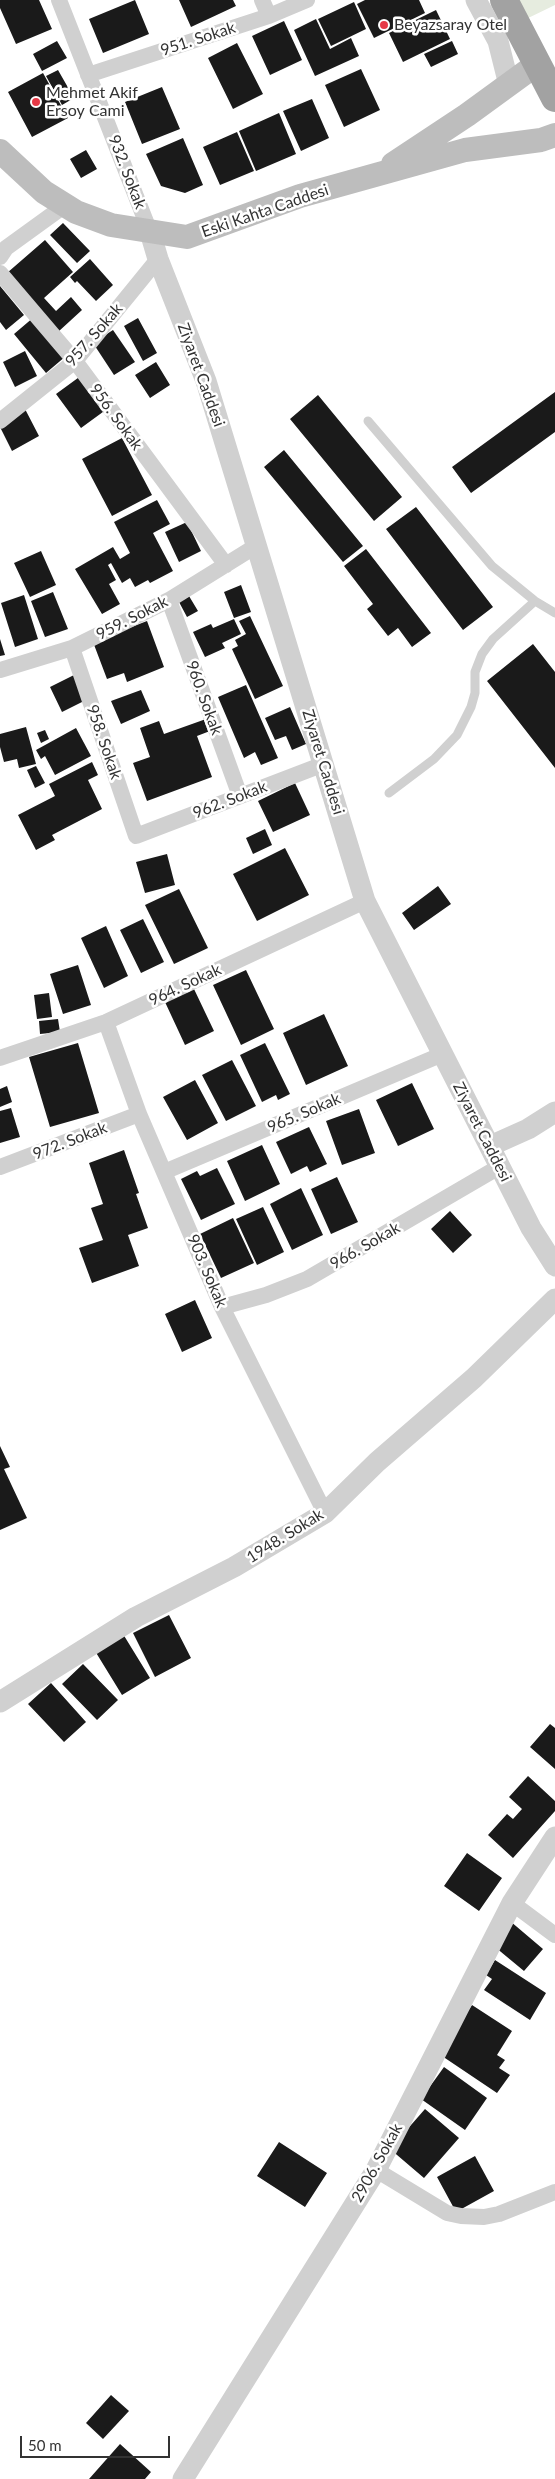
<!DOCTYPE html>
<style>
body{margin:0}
#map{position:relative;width:555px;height:2479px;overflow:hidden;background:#fff;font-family:Lato,sans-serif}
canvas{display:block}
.scale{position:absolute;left:20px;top:2436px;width:150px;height:22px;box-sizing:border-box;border:2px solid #333;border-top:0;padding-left:6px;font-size:15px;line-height:18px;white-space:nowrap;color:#333;-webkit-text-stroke:4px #fff;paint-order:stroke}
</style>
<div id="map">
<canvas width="555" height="2479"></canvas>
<div class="scale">50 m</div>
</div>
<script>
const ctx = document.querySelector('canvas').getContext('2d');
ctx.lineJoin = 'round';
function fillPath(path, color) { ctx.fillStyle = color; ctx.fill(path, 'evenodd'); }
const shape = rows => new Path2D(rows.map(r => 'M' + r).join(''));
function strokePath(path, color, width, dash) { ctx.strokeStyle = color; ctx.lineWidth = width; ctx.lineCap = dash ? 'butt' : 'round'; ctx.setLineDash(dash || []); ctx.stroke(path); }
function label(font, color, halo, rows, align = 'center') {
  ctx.font = font + ' Lato,sans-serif'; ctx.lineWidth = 5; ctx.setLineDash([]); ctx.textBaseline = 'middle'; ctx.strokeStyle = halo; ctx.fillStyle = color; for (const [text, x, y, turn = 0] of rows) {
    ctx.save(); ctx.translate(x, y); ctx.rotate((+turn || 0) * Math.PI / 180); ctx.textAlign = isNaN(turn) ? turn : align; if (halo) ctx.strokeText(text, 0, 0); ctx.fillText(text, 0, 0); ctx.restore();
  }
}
fillPath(shape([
 [513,0,555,0,555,5,522,21]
]), '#e6ecdf');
fillPath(shape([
 [0,0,39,0,52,29,16,44,0,8],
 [135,0,149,34,103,53,89,19],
 [179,0,233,0,236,6,191,27],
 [365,0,419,0,425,13,374,38,357,4],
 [354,2,366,29,331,46,318,19],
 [436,10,450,39,403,62,389,33],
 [316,19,330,49,351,38,359,56,315,76,294,30],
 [284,21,302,60,270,75,252,36],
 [57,41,67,58,42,71,33,54],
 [452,41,458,54,431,67,424,54],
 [237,43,263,94,233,109,208,58],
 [361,69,380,110,344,127,325,85],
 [58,70,74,98,62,105,46,76],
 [43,73,68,118,32,137,8,92],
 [162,87,180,129,142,144,125,102],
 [312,99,329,138,301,151,283,111],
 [279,113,296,154,256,171,239,131],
 [237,132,254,171,220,185,203,147],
 [183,138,203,185,185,193,161,186,146,154],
 [86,150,97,169,81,178,70,159],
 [63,223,90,251,77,263,50,235],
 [45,240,73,272,44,298,56,311,71,297,82,310,58,332,7,273],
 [90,259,113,285,96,301,77,281,75,283,70,277],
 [0,286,24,315,6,330,0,322],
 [34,317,66,356,46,373,14,334],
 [138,318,157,353,143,361,124,326],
 [113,330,135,362,114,375,93,343],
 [25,351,37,376,15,387,3,362],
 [156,362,170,385,150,398,135,375],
 [82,375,107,409,81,428,56,394],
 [555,392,555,432,471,493,452,467],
 [318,395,402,497,374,521,290,419],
 [25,409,39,436,12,451,0,427],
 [122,438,152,495,112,516,82,459],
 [284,450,363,546,343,562,264,467],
 [157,500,170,524,153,533,173,571,150,583,148,580,135,587,130,578,122,583,111,563,108,565,116,580,109,584,120,604,102,614,75,569,113,547,120,559,130,553,114,522],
 [416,507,493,607,463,630,386,529],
 [187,522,201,551,179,562,165,532],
 [366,549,431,633,412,647,398,628,388,636,367,609,373,604,344,566],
 [41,551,56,585,30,597,14,563],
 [241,585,251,612,234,618,224,592],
 [53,592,68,629,45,637,31,601],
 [24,595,38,639,15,647,1,603],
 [189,596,198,611,187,617,179,602],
 [250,616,283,686,255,699,232,649,238,646,235,640,246,634,239,621],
 [234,619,241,634,222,643,225,648,205,657,193,632,211,624,213,628],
 [147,621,164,667,127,682,124,673,107,679,93,642],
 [0,639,5,655,0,656],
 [533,644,555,672,555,768,487,681],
 [76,674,88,699,62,712,50,687],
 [246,685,278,758,261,765,255,752,244,758,218,697],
 [141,690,150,711,121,724,111,701],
 [290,707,306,744,292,750,286,736,275,740,265,718],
 [206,719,210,731,197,736,212,777,147,801,133,763,150,757,140,728,159,721,164,734],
 [26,727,36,764,19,768,17,759,4,762,0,747,0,734],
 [76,728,91,756,55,775,45,756,41,759,36,750],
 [45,730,49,739,41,743,37,733],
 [92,762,98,775,88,780,102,809,52,835,55,840,36,850,18,815,55,796,49,784],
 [36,766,45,783,35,788,27,770],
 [295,783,310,815,273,832,258,801],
 [265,829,272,845,253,854,246,838],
 [285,848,309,895,257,921,233,874],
 [167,854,175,885,145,893,136,862],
 [438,886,451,904,414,930,402,913],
 [179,889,208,948,174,964,145,905],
 [143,919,164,962,141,973,120,930],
 [106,926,128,976,104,988,81,938],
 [78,965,91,1005,63,1014,50,974],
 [246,970,274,1029,241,1045,213,985],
 [194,989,214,1031,185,1045,165,1002],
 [49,993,52,1017,37,1019,34,995],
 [324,1014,348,1066,306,1085,283,1033],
 [58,1019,60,1032,40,1034,39,1021],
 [78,1043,99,1113,50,1127,29,1057],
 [265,1043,290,1094,278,1100,276,1095,262,1102,240,1055],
 [232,1060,256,1106,226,1121,202,1075],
 [195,1080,218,1123,187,1140,163,1097],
 [412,1083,434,1129,398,1146,376,1100],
 [7,1086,12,1102,0,1107,0,1089],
 [11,1108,20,1137,0,1143,0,1111],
 [359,1109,375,1153,342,1165,326,1121],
 [309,1127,327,1164,310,1172,307,1166,291,1174,276,1142],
 [262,1145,280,1184,245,1201,227,1161],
 [124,1150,139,1193,136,1194,148,1228,128,1235,139,1266,92,1283,79,1248,103,1240,91,1208,103,1204,89,1163],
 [217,1168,235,1204,201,1220,181,1179,197,1171,200,1176],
 [337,1177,358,1222,331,1234,311,1189],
 [301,1188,323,1235,292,1250,270,1204],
 [263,1207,284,1252,257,1265,236,1219],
 [450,1211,472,1235,453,1253,431,1229],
 [233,1218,254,1263,221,1278,200,1234],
 [195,1300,212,1338,182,1352,165,1314],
 [0,1446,10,1467,4,1469,27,1518,0,1530],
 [169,1615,191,1658,155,1677,133,1633],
 [123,1634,150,1678,122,1695,95,1651],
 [83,1664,118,1700,97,1720,62,1684],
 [51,1683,86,1722,64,1742,28,1704],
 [550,1724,555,1728,555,1769,530,1747],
 [528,1776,555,1801,555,1811,513,1858,488,1835,507,1814,513,1819,522,1809,509,1797],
 [467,1853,502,1878,479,1911,444,1886],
 [510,1921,543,1949,524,1971,495,1947],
 [495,1960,546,1993,530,2020,484,1990,492,1979,486,1975],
 [472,2005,512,2031,497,2055,505,2060,499,2068,510,2075,497,2093,439,2054],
 [444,2067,487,2098,465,2130,421,2099],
 [425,2109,459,2138,424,2178,390,2149],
 [279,2142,327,2173,305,2207,257,2176],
 [475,2156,494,2191,456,2212,437,2177],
 [111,2395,129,2411,103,2439,86,2423],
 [120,2444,151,2472,145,2479,89,2479]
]), '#1a1a1a');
strokePath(shape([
 [368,421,492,566,535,601,555,613],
 [389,793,434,759,457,735,471,707,475,693,475,672,482,654,493,639,535,601]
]), '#d0d0d0', 9);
strokePath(shape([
 [59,0,150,232],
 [262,0,269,16],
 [88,75,269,16,307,0],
 [0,257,6,248,64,206],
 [0,273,75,361,226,565],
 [0,421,75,361,158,259],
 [169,600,240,796],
 [72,648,136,836,324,764],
 [0,670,72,648,169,600,256,546],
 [106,1022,139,1114,222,1307,325,1513],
 [0,1058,106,1022,365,901],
 [0,1167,139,1114],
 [164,1172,443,1054],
 [222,1307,266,1295,307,1279,499,1167],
 [512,1903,555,1935],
 [376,2170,447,2213,461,2216,484,2217,499,2214,555,2192]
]), '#d0d0d0', 16);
strokePath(shape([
 [476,0,498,41,509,85],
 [150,232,158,259,206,381,365,901,531,1228,555,1266],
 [490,1146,528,1129,555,1112],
 [0,1702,136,1617,234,1567,325,1513,377,1462,474,1378,555,1299],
 [183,2479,376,2170,512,1903,555,1837]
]), '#d0d0d0', 21);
strokePath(shape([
 [0,151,44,192,76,212,111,225,187,237,300,196,465,150,541,140,555,135],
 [393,164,467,115,537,64]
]), '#bdbdbd', 24);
strokePath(shape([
 [504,0,555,98]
]), '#a2a2a2', 28);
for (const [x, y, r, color] of [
 [384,25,5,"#e63946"],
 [36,102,5,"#e63946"]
]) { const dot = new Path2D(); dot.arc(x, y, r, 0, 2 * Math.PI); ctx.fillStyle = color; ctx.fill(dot); strokePath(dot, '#fff', 2); }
label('16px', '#333', '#fff', [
 ["Beyazsaray Otel",394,25],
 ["Mehmet Akif",46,93],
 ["Ersoy Cami",46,111]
], 'left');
label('16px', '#333', '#fff', [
 ["951. Sokak",198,39,-18],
 ["932. Sokak",127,172,69],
 ["Eski Kahta Caddesi",265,211,-19],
 ["957. Sokak",94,335,-49],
 ["Ziyaret Caddesi",201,375,70],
 ["956. Sokak",116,417,54],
 ["959. Sokak",132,618,-27],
 ["960. Sokak",204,698,70],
 ["958. Sokak",104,742,71],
 ["Ziyaret Caddesi",323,762,73],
 ["962. Sokak",230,800,-21],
 ["964. Sokak",185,985,-25],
 ["965. Sokak",304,1113,-23],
 ["Ziyaret Caddesi",482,1132,63],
 ["972. Sokak",70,1141,-21],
 ["966. Sokak",365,1246,-30],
 ["903. Sokak",207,1271,67],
 ["1948. Sokak",285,1536,-32],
 ["2906. Sokak",377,2163,-61]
]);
</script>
